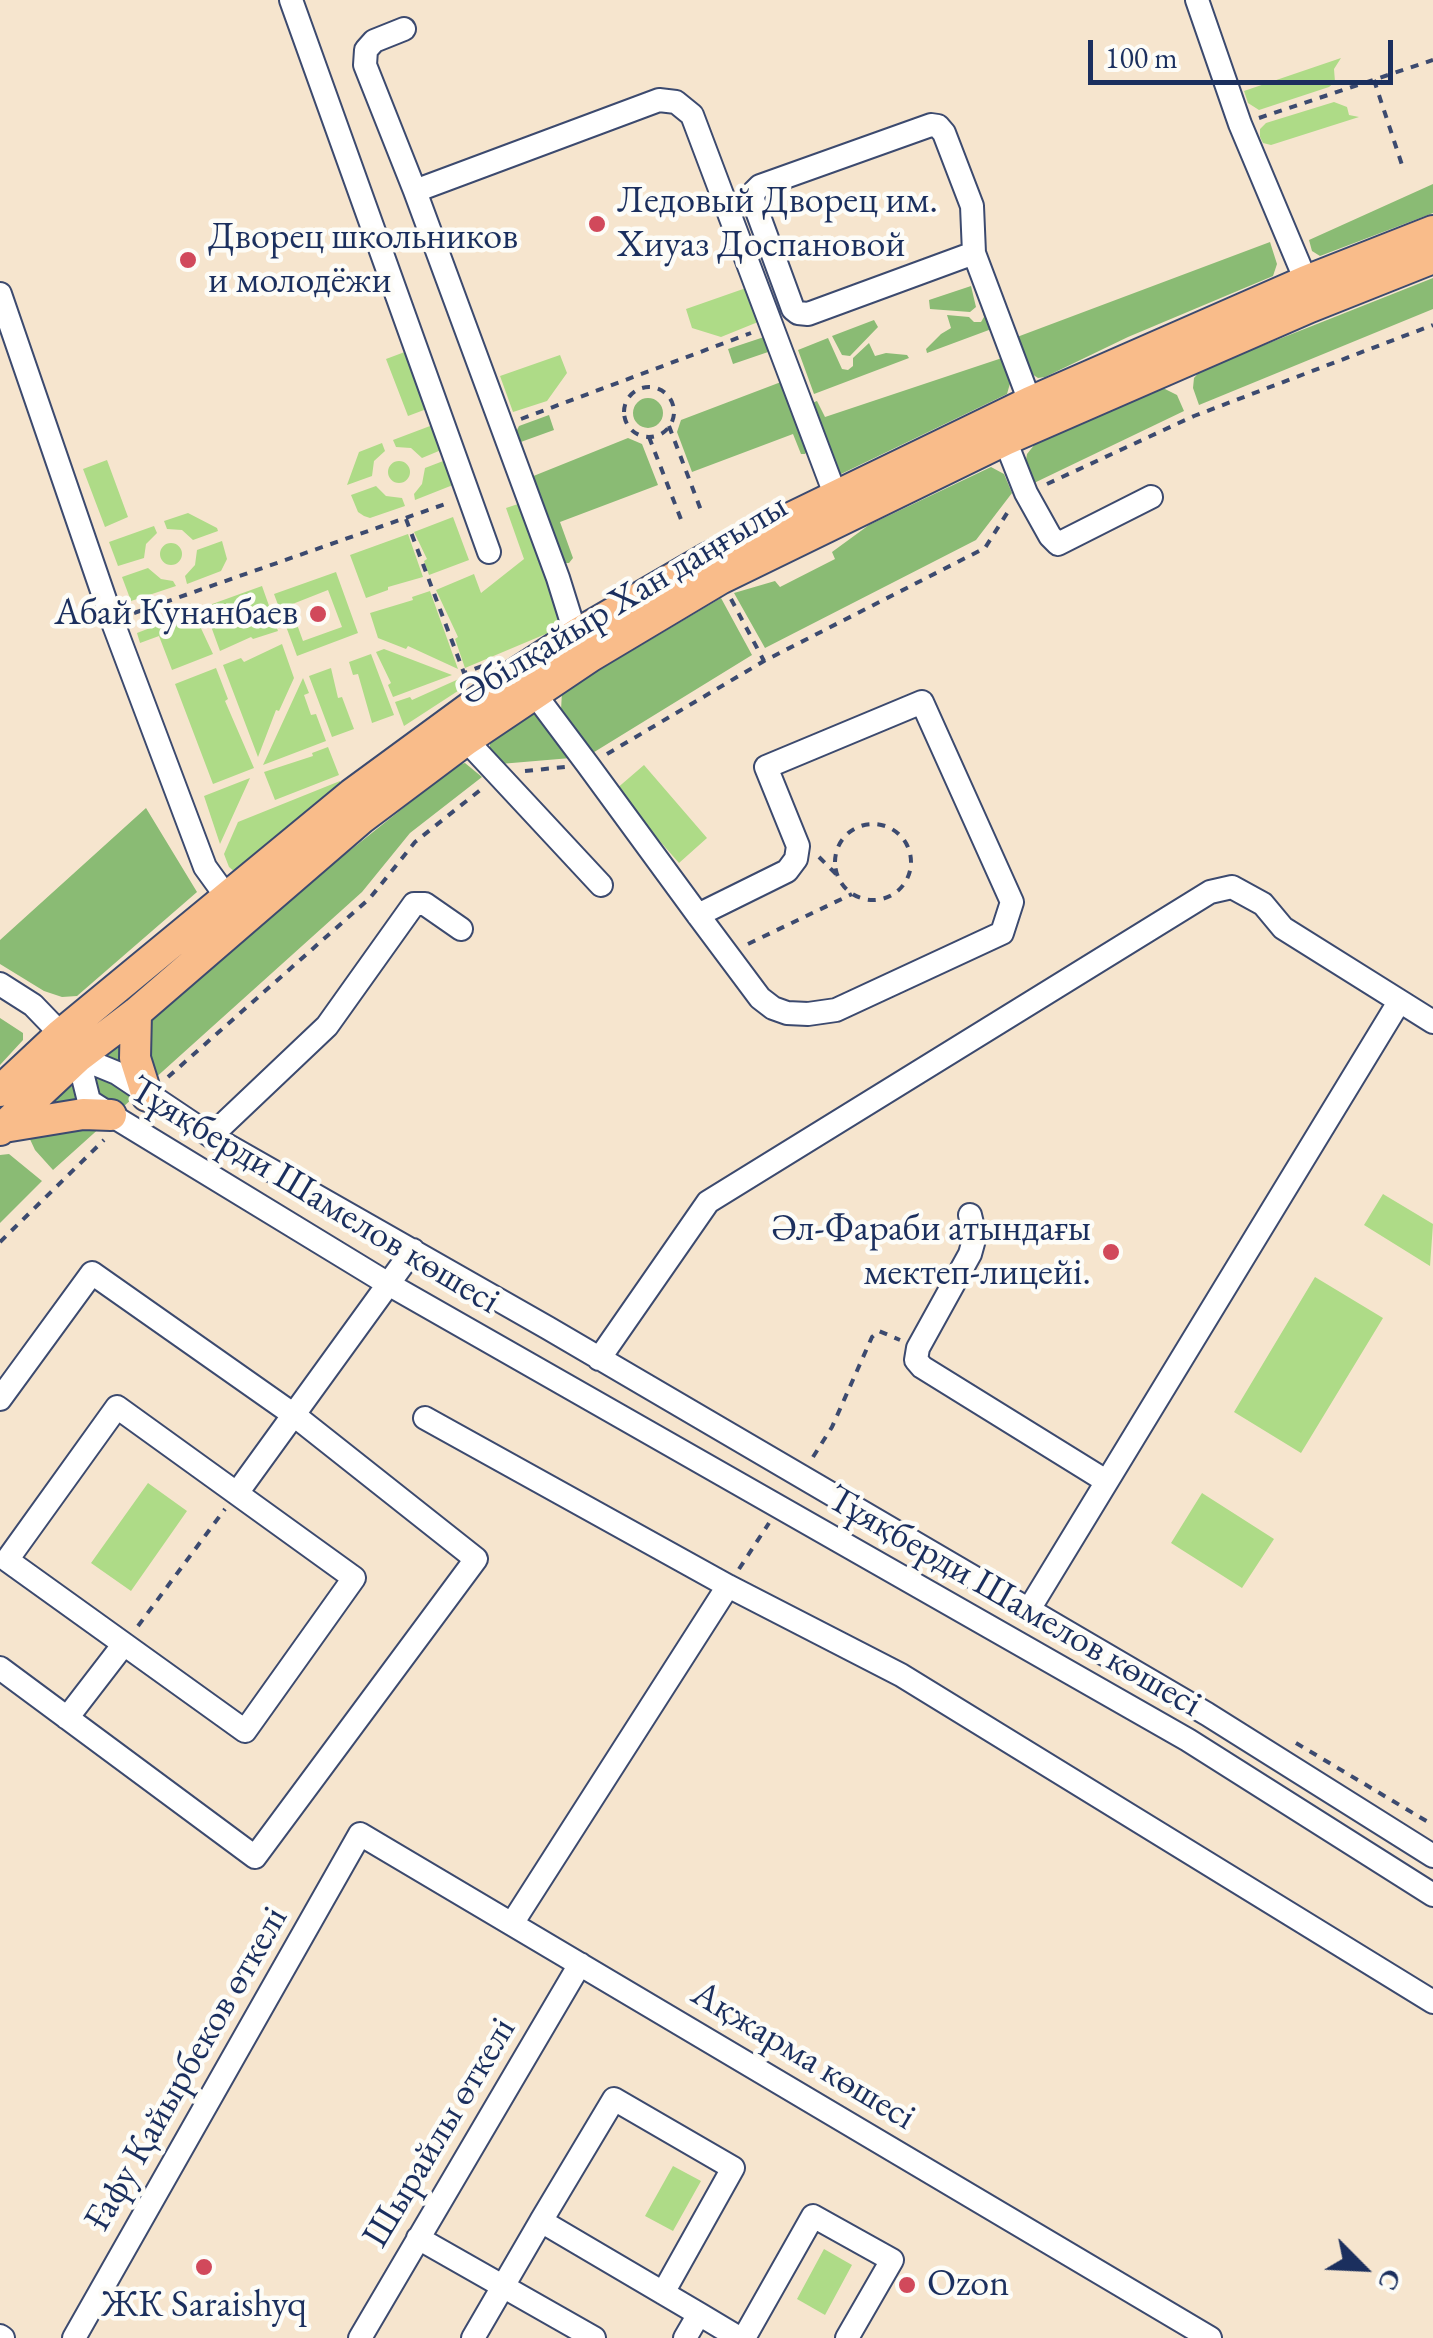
<!DOCTYPE html>
<meta charset="utf-8">
<style>
body{margin:0}
#map{position:relative;width:1433px;height:2338px;overflow:hidden;background:#f6e5ce;font-family:"EB Garamond",serif}
canvas{display:block}
.north{position:absolute;left:1313px;top:2218px;width:100px;height:100px;-webkit-text-stroke:8px #fdfcf7;paint-order:stroke;rotate:114deg;font-size:28px;font-weight:700;line-height:40px;text-align:center;color:#1b2f5e}
.north::after{content:'';display:block;margin:auto;width:35px;height:45px;background:#1b2f5e;clip-path:polygon(50% 0,100% 100%,50% 72%,0 100%)}
.scale{position:absolute;left:1088px;top:40px;width:305px;height:45px;box-sizing:border-box;border:5px solid #1b2f5e;border-top:0;padding-left:12px;font-size:30px;line-height:35px;white-space:nowrap;color:#1b2f5e;-webkit-text-stroke:8px #fdfcf7;paint-order:stroke}
</style>
<div id="map">
<canvas width="1433" height="2338"></canvas>
<div class="north">С</div>
<div class="scale">100 m</div>
</div>
<script>
const ctx = document.querySelector('canvas').getContext('2d');
ctx.lineJoin = 'round';
function fillPath(path, color) { ctx.fillStyle = color; ctx.fill(path, 'evenodd'); }
const shape = rows => new Path2D(rows.map(r => 'M' + r).join(''));
function strokePath(path, color, width, dash) { ctx.strokeStyle = color; ctx.lineWidth = width; ctx.lineCap = dash ? 'butt' : 'round'; ctx.setLineDash(dash || []); ctx.stroke(path); }
function label(font, color, halo, rows, align = 'center') {
  ctx.font = font + ' "EB Garamond",serif'; ctx.lineWidth = 9; ctx.setLineDash([]); ctx.textBaseline = 'middle'; ctx.strokeStyle = halo; ctx.fillStyle = color; for (const [text, x, y, turn = 0] of rows) {
    ctx.save(); ctx.translate(x, y); ctx.rotate((+turn || 0) * Math.PI / 180); ctx.textAlign = isNaN(turn) ? turn : align; if (halo) ctx.strokeText(text, 0, 0); ctx.fillText(text, 0, 0); ctx.restore();
  }
}
fillPath(shape([
 [1341,58,1334,69,1335,82,1329,87,1259,110,1248,103,1244,91],
 [1334,102,1347,107,1349,115,1359,117,1271,145,1263,143,1260,137,1260,129,1266,123],
 [746,288,758,322,721,337,692,328,686,309],
 [410,350,432,407,408,416,386,359],
 [560,355,567,373,547,401,513,412,500,376],
 [438,423,446,448,422,458,411,448,396,447,393,440],
 [382,443,385,451,374,461,372,476,347,485,359,452],
 [451,458,458,483,415,500,414,494,422,484,425,468],
 [107,460,128,517,105,527,83,469],
 '388 472a11 11 0 1 1 22 0a11 11 0 1 1-22 0Z',
 [376,486,386,496,402,498,405,506,370,518,364,516,358,512,351,495],
 [524,502,567,625,465,668,455,639,458,637,436,590,474,574,481,593,524,559,506,508],
 [188,513,217,528,218,531,193,540,182,530,167,529,164,521],
 [453,517,469,560,429,575,424,561,427,559,414,532],
 [154,526,157,533,146,544,144,558,118,566,109,542],
 [408,534,423,577,388,587,388,590,366,598,350,555],
 [222,541,227,559,221,571,187,584,185,576,195,565,197,550],
 '160 554a11 11 0 1 1 22 0a11 11 0 1 1-22 0Z',
 [148,568,161,579,173,581,176,586,131,601,122,577],
 [336,572,358,633,297,656,274,594],
 [328,590,342,627,303,641,290,605],
 [262,586,278,631,253,639,251,637,220,651,204,607],
 [430,591,458,669,408,646,406,649,378,638,370,613,413,600,412,597],
 [197,610,201,622,199,624,213,654,172,670,159,636,140,643,137,633],
 [282,644,294,678,279,711,276,710,258,757,223,665,241,658,244,662],
 [384,649,452,675,393,697,388,685,391,683,376,652],
 [371,654,394,715,372,723,358,674,353,675,349,662],
 [216,668,228,699,225,701,254,768,213,784,175,684],
 [331,668,338,698,342,697,354,729,332,737,309,676],
 [303,678,309,693,304,695,311,715,316,714,326,741,263,765],
 [461,678,464,687,404,726,395,702,410,697,412,700],
 [328,747,339,775,275,800,264,772,313,756,312,753],
 [644,765,707,838,679,863,615,790],
 [250,778,220,844,204,796],
 [340,781,345,792,236,873,229,867,224,854,238,822],
 [1383,1194,1433,1224,1430,1266,1364,1225],
 [1315,1277,1383,1318,1301,1453,1234,1412],
 [148,1483,187,1511,131,1591,91,1563],
 [1202,1493,1274,1539,1242,1588,1171,1543],
 [673,2166,701,2181,673,2231,645,2216],
 [824,2249,852,2265,825,2315,797,2299]
]), '#aedb87');
fillPath(shape([
 [1433,184,1433,213,1320,256,1312,251,1309,240],
 [1270,242,1277,264,1273,276,1128,337,1045,377,1038,378,1032,374,1017,337],
 [1433,278,1433,309,1199,405,1193,388,1194,378,1201,370],
 [976,285,997,327,927,353,926,349,941,334,951,328,947,315,969,317,974,322,981,322,984,317],
 [971,286,976,307,970,312,930,309,929,300],
 [874,320,878,327,850,356,842,355,832,336],
 [767,336,771,351,733,364,728,349],
 [828,338,842,369,848,370,853,366,853,358,869,343,875,356,886,353,907,355,909,358,814,394,798,350],
 [1002,358,1011,380,1007,394,841,474,834,471,807,405,817,401,825,417],
 [781,382,807,451,805,454,801,454,793,434,692,472,677,432,681,420],
 [1163,388,1177,395,1184,411,1034,483,1025,466,1027,454,1035,444],
 '633 413a15 15 0 1 1 30 0a15 15 0 1 1-30 0Z',
 [549,415,554,430,518,443,515,434,519,426],
 [628,438,642,444,658,485,560,522,573,558,569,563,563,563,531,477],
 [991,467,1004,474,1012,493,976,540,765,648,734,593,775,581,780,587,835,559,832,552,869,525],
 [721,598,752,655,591,754,561,710,562,692],
 [534,713,542,716,571,758,500,764,490,751,490,742,527,714],
 [465,763,482,777,410,833,362,892,53,1170,35,1150,28,1135,28,1122,209,963,457,765],
 [146,808,197,892,77,996,62,997,44,991,0,964,0,940],
 [0,1018,23,1033,23,1040,0,1065],
 [9,1154,42,1181,0,1223,0,1155]
]), '#8abb74');
const minor = shape([
 [291,0,489,552],
 [1197,0,1240,124,1306,281],
 [404,29,374,41,366,50,365,65,415,191],
 [974,253,808,314,798,313,793,309,753,200,754,192,760,186,931,125,938,126,944,133,972,206,974,253,1030,402],
 [0,294,112,620,205,867,226,896],
 [1005,440,1026,493,1050,536,1058,544,1151,497],
 [583,644,573,626,558,578,415,191,659,100,676,102,692,115,841,510],
 [534,693,588,765,698,915,760,998,773,1008,787,1013,808,1014,836,1010,1002,933,1012,902,922,702,766,767,798,846,796,859,787,871,698,915],
 [466,740,601,885],
 [0,984,33,1005,61,1034,78,1057,89,1101,111,1115,390,1285,1188,1740,1433,1895],
 [78,1057,117,1073,211,1136,548,1328,1207,1714,1433,1856],
 [211,1136,327,1026,414,904,425,904,461,929],
 [970,1215,975,1236,970,1254,918,1348,916,1360,922,1367,1106,1481],
 [599,1359,708,1202,1210,892,1232,887,1263,904,1283,928,1433,1022],
 [0,1399,92,1273,294,1415,476,1559,255,1857,0,1668],
 [117,1407,354,1578,245,1731,7,1560,117,1407],
 [425,1418,728,1586,901,1675,1433,2002],
 [237,1493,413,1250],
 [1028,1611,1399,1002],
 [67,1718,124,1644],
 [513,1922,728,1586],
 [418,2238,594,2338],
 [663,2293,733,2168,614,2099,541,2221,699,2314,739,2338],
 [0,2336,3,2338],
 [74,2338,360,1834,1210,2338],
 [360,2338,580,1964],
 [473,2338,541,2221],
 [685,2338,699,2314],
 [744,2338,813,2216,892,2260,847,2338]
]);
const major = shape([
 [136,1013,135,1058,147,1096],
 [0,1091,61,1034,352,794,517,673,577,634,708,558,1030,402,1306,281,1433,231],
 [4,1127,83,1114,111,1115],
 [0,1130,78,1057,136,1013,362,818,466,740,591,656,720,579,1005,440,1310,307,1433,258]
]);
strokePath(minor, '#3c4a6f', 26);
strokePath(major, '#3c4a6f', 34);
strokePath(shape([
 [1374,80,1402,165],
 [1259,118,1433,60],
 '624 412a25 25 0 1 1 50 0a25 25 0 1 1-50 0Z',
 [521,419,751,333],
 [669,426,702,513],
 [649,437,682,522],
 [1047,484,1194,416,1433,325],
 [406,519,464,673,482,666],
 [731,599,764,661],
 [134,613,451,502],
 [607,754,764,661,985,548,1009,510],
 [525,771,565,767],
 '835 862a38 38 0 1 1 76 0a38 38 0 1 1-76 0Z',
 [819,857,837,875],
 [748,944,852,894],
 [168,1077,370,898,415,842,484,787],
 [0,1242,104,1140],
 [813,1457,832,1427,872,1337,879,1331,900,1340],
 [739,1569,769,1523],
 [138,1626,225,1509],
 [1296,1743,1433,1825]
]), '#3c4a6f', 4, [8, 8]);
strokePath(minor, '#fff', 22);
strokePath(major, '#f9bc8a', 30);
for (const [x, y, r, color] of [
 [597,224,10,"#d1495b"],
 [188,260,10,"#d1495b"],
 [318,614,10,"#d1495b"],
 [1111,1252,10,"#d1495b"],
 [204,2267,10,"#d1495b"],
 [907,2285,10,"#d1495b"]
]) { const dot = new Path2D(); dot.arc(x, y, r, 0, 2 * Math.PI); ctx.fillStyle = color; ctx.fill(dot); strokePath(dot, '#fdfcf7', 4); }
label('38px', '#1b2f5e', '#fdfcf7', [
 ["Ледовый Дворец им.",617,202],
 ["Хиуаз Доспановой",617,246],
 ["Дворец школьников",208,238],
 ["и молодёжи",208,282],
 ["Абай Кунанбаев",298,614,"right"],
 ["Әл-Фараби атындағы",1091,1230,"right"],
 ["мектеп-лицейі.",1091,1274,"right"],
 ["Ozon",927,2285],
 ["ЖК Saraishyq",204,2306,"center"]
], 'left');
label('38px', '#1b2f5e', '#fdfcf7', [
 ["Әбілқайыр Хан даңғылы",624,600,-31],
 ["Тұяқберди Шамелов көшесі",314,1196,31],
 ["Тұяқберди Шамелов көшесі",1014,1602,30],
 ["Ақжарма көшесі",803,2056,31],
 ["Ғафу Қайырбеков өткелі",187,2069,-60],
 ["Шырайлы өткелі",440,2133,-59]
]);
</script>
